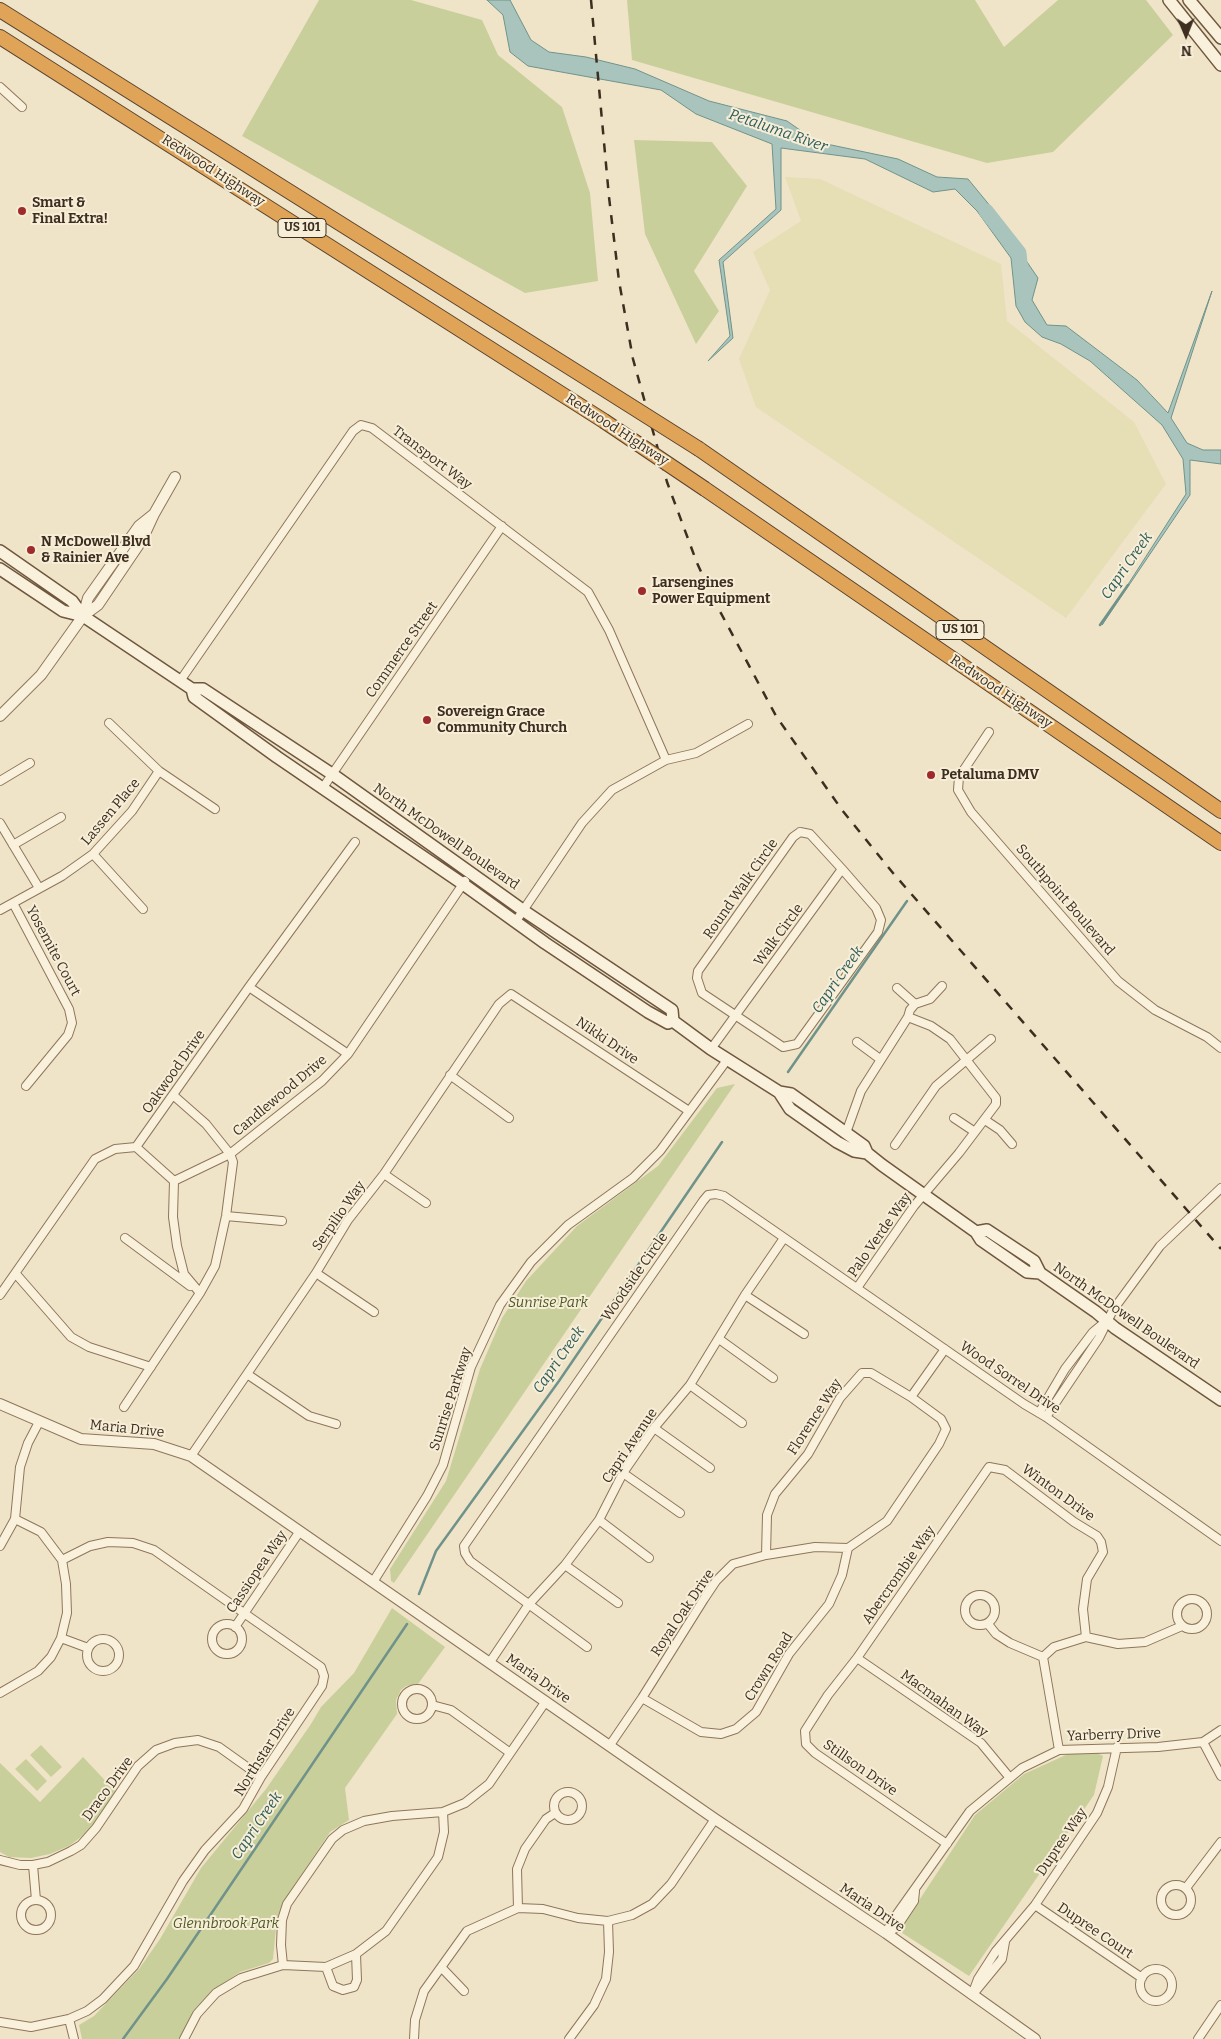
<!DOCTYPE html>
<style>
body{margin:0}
#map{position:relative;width:1221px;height:2039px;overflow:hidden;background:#f0e4c8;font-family:Bitter,serif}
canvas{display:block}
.north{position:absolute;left:1161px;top:10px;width:50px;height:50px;-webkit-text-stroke:4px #f7eed8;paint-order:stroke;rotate:179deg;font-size:14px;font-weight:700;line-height:20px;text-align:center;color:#3d2e20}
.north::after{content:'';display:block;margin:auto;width:18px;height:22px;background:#3d2e20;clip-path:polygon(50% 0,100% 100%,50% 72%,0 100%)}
</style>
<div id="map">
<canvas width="1221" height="2039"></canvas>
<div class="north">N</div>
</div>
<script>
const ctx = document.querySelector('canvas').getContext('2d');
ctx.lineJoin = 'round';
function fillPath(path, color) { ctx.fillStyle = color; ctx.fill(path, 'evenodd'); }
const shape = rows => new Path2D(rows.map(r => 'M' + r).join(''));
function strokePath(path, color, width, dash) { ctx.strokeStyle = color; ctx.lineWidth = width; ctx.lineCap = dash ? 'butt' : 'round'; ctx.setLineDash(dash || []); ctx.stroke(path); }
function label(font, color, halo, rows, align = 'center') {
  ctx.font = font + ' Bitter,serif'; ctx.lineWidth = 4; ctx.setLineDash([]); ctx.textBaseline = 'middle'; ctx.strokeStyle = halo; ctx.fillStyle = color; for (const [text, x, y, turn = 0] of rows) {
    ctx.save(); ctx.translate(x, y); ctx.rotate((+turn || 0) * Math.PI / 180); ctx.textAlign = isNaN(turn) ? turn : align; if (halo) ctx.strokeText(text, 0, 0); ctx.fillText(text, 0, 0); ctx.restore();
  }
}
fillPath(shape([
 [785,177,820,179,1001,264,1007,321,1134,422,1166,484,1066,618,756,407,739,359,770,290,753,252,801,221]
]), '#e6deb5');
fillPath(shape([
 [319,0,411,0,482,20,498,55,562,107,590,193,598,281,525,293,242,136],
 [627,0,975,0,1004,47,1058,0,1146,0,1173,35,1053,152,987,163,632,60],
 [634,140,712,142,747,186,694,271,719,311,696,344,645,234],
 [735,1084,394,1583,391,1581,390,1569,446,1481,480,1369,502,1318,526,1281,577,1226,658,1166,717,1088],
 [392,1608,445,1647,418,1684,406,1686,401,1690,396,1700,397,1714,345,1788,349,1820,330,1832,284,1901,277,1918,273,1959,269,1963,240,1972,212,1991,193,2011,180,2039,82,2039,79,2025,94,2016,139,1969,160,1939,201,1868,266,1789,311,1724,321,1707,354,1673],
 [41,1745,62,1767,51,1777,30,1755],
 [1095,1752,1103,1756,1094,1795,969,1976,899,1931,975,1815,1024,1774,1068,1754],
 [83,1757,116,1792,89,1831,69,1846,50,1854,31,1858,9,1857,0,1852,0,1763,40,1802],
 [26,1759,47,1781,37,1791,15,1769]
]), '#c9cf9b');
const water = shape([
 [487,0,510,0,531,40,549,52,586,57,635,69,709,101,787,121,817,142,898,159,937,177,968,179,991,207,1003,239,1025,259,1038,278,1032,300,1047,325,1066,326,1137,380,1168,413,1212,291,1171,418,1187,443,1203,450,1221,450,1221,464,1190,460,1190,495,1102,625,1186,494,1183,459,1162,425,1090,361,1061,344,1042,337,1025,322,1016,306,1011,258,977,211,955,189,933,192,865,159,781,148,781,210,723,262,733,338,708,361,730,336,719,260,776,209,772,144,696,114,661,90,528,66,510,52,503,15,487,0]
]);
fillPath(water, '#a9c4bc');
strokePath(water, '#6f938a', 1);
strokePath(shape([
 [1100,625,1128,585],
 [788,1072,907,901],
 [419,1594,436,1551,559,1381,722,1142],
 [123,2039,167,1979,407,1624]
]), '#6f938a', 2.5);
strokePath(shape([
 [986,211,1019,253,1021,272]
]), '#a9c4bc', 15);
const minor = shape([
 [0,87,22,107],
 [180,681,353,431,361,425,372,428,588,592,609,630,666,760],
 [109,723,159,771,215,809],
 [989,732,959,777,958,790,971,812,1118,981,1155,1010,1207,1037,1221,1048],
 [0,781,30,763],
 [322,789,502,526],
 [0,823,39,888],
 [800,832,810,834,842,869,876,908,881,920,878,932,797,1044,783,1047,702,993,697,978,698,971,793,837,800,832],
 [13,845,61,817],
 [93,854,143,909],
 [13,903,69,1009,72,1023,68,1035,26,1086],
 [0,910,62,876,93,854,132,811,159,771],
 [516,921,582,823,612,790,666,760,696,753,748,724],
 [249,987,348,1054],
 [897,988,915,1004],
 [857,1042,880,1059],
 [711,1049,842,869],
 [450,1075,509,1118],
 [173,1095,206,1124,230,1154,174,1181],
 [954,1118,975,1132],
 [985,1120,1000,1130,1012,1144],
 [846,1133,861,1091,908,1017,910,1010,915,1004,930,999,942,986],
 [895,1145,936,1086,991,1039],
 [136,1147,174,1181,173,1217,177,1246,184,1274,200,1293],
 [384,1174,426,1203],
 [226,1216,282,1221],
 [125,1238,190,1286],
 [316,1273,374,1312],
 [16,1274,71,1337,89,1347,151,1367],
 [857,1288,914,1206,959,1153,996,1104,996,1098,950,1039,931,1026,908,1017],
 [0,1295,95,1159,115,1149,136,1147,249,987,355,842],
 [745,1295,804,1334],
 [719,1339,773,1378],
 [247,1374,309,1416,336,1424],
 [690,1385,742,1423],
 [911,1397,945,1349],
 [124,1407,200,1293,215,1266,226,1216,233,1162,230,1154,322,1081,348,1054,465,881],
 [1039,1413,1065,1369,1093,1332,1105,1322],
 [1046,1417,1099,1338,1113,1310,1160,1246,1221,1188],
 [654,1428,710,1468],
 [191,1456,316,1273,348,1220,384,1174,499,1004,511,994,689,1111],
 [623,1473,680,1513],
 [599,1520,649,1558],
 [0,1546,15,1519,20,1467,28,1443,39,1422],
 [565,1565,618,1603],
 [373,1582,427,1496,443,1465,471,1367,500,1305,531,1262,568,1225,633,1178,660,1151,727,1060],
 '965 1610a15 15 0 1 1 30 0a15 15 0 1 1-30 0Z',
 '1177 1614a15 15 0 1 1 30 0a15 15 0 1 1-30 0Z',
 [988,1624,996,1634,1010,1643,1043,1657],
 '212 1639a15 15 0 1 1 30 0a15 15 0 1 1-30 0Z',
 [235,1627,300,1531],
 [61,1638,88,1648],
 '87 1655a16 16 0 1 1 32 0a16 16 0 1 1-32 0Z',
 [587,1647,470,1561,465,1553,464,1546,703,1201,708,1195,716,1194,724,1196,1024,1404,1046,1417,1221,1541],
 [1043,1657,1054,1647,1086,1637,1118,1644,1145,1642,1182,1626],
 [1043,1657,1059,1750],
 [857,1658,981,1743,1010,1778],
 [490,1662,529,1604,565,1565,599,1520,623,1473,654,1428,690,1385,745,1295,784,1238],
 '402 1704a15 15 0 1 1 30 0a15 15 0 1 1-30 0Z',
 [0,1693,38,1671,51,1657,61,1638,67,1613,66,1584,62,1560,41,1532,15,1519],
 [642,1698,701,1732,721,1734,736,1729,756,1712,789,1654,829,1604,842,1575,848,1548],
 [432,1705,451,1710,509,1752],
 [1203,1742,1221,1776],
 [610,1745,642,1698,704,1599,716,1581,733,1564,766,1555,815,1547,848,1548,887,1521,939,1444,946,1429,941,1419,911,1397,871,1373,862,1373,840,1398,808,1454,775,1494,767,1515,766,1555],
 '554 1806a14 14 0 1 1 28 0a14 14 0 1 1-28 0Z',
 [947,1844,815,1753,806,1744,805,1731,828,1695,857,1658,989,1467,1005,1470,1074,1522,1097,1536,1101,1542,1103,1552,1087,1579,1083,1609,1086,1637],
 [0,1860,20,1865,33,1865,48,1862,71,1851,81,1845,96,1828,138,1766,156,1750,175,1743,198,1740,219,1747,261,1777],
 [33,1865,36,1900],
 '1161 1900a15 15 0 1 1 30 0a15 15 0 1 1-30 0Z',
 [1186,1888,1221,1842],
 '21 1915a15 15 0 1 1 30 0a15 15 0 1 1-30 0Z',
 [1035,1905,1142,1978],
 [518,1908,517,1869,525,1849,546,1819,555,1813],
 [886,1933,892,1921,970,1811,1022,1768,1059,1750,1158,1747,1203,1742,1221,1730],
 [886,1933,896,1928,914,1901,915,1891],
 [283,1965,281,1945,282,1920,287,1904,332,1839,343,1830,364,1821,392,1816,443,1812,465,1803,489,1784,546,1701],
 [326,1967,333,1986,343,1990,354,1987,357,1980,356,1954],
 [442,1968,464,1991],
 '1140 1985a16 16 0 1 1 32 0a16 16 0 1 1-32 0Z',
 [974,1993,1002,1959,1005,1942],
 [972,1995,978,1979,996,1951,1035,1905,1097,1813,1108,1787,1117,1747],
 [69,2019,74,2039],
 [0,2022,31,2027,69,2019,87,2011,103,1999,134,1966,183,1881,205,1850,243,1809,261,1777,322,1686,324,1676,321,1667,154,1550,133,1543,108,1542,90,1546,62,1560],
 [184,2039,197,2014,216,1993,241,1978,283,1965,326,1967,356,1954,386,1931,438,1857,444,1832,443,1812],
 [414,2039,415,2020,424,1991,467,1931,518,1908,543,1909,578,1918,608,1921,632,1915,652,1904,671,1884,715,1819],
 [569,2039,594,2005,606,1979,609,1952,608,1921],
 [1198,2039,1221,2005]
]);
const tertiary = shape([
 [83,616,98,605,142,540,154,514,175,477],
 [0,716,41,675,83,616,88,598,139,526,154,514],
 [0,1404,81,1439,154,1444,191,1456,715,1819,886,1933,1035,2039]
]);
const secondary = shape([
 [1169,0,1221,65],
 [1189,0,1221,38],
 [0,551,72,601,83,616],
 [0,569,63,611,83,616,192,689,203,689,332,774,524,911,672,1010,673,1021,711,1049,779,1092,791,1094,846,1133,864,1146,867,1153,882,1165,976,1232,981,1240,1027,1272,1040,1273],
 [192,689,194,697,277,757,463,884,545,943,648,1012,668,1023,673,1021],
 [779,1092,790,1109,837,1142,854,1151,867,1153],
 [976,1232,987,1230,1034,1261,1040,1273,1096,1312,1115,1328,1221,1400]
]);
const motorway = shape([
 [0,10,596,384],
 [0,37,604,421],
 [699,449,1221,811],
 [705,489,1221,843]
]);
strokePath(minor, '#8d765c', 10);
strokePath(tertiary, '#8d765c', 12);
strokePath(secondary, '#6f573f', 14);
strokePath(motorway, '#5b4430', 16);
strokePath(minor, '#faf1dc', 8);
strokePath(tertiary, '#faf1dc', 10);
strokePath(secondary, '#faf1dc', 11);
strokePath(motorway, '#e0a458', 14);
strokePath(shape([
 [591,0,609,197,619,281,633,359,667,482,697,563,715,602,776,716,842,810,893,873,1221,1249]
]), '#3d2e20', 2.5, [9, 9]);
const motorwayBridge = shape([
 [596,384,699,449],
 [604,421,705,489]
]);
strokePath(motorwayBridge, '#5b4430', 16, []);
strokePath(motorwayBridge, '#e0a458', 14);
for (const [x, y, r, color] of [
 [22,211,5,"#9e2a2b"],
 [31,550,5,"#9e2a2b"],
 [642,591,5,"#9e2a2b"],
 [427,720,5,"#9e2a2b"],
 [931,775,5,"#9e2a2b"]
]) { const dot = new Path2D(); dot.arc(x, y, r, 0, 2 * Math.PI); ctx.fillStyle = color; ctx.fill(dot); strokePath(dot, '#f7eed8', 2); }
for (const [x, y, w] of [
 [302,228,48],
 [960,630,48]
]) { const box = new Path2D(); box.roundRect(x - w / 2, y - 9.5, w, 19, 4); ctx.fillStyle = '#f7eed8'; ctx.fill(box); strokePath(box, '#3d2e20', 1); }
label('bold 12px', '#3d2e20', null, [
 ["US 101",302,228],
 ["US 101",960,630]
]);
label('14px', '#3d2e20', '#f7eed8', [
 ["Redwood Highway",213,171,33],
 ["Redwood Highway",617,430,33],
 ["Transport Way",432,458,37],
 ["Commerce Street",402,650,-55],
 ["Redwood Highway",1001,692,34],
 ["Lassen Place",111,812,-50],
 ["North McDowell Boulevard",446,837,35],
 ["Round Walk Circle",741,889,-55],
 ["Southpoint Boulevard",1065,900,49],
 ["Walk Circle",779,935,-54],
 ["Yosemite Court",53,951,62],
 ["Nikki Drive",607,1041,34],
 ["Oakwood Drive",174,1072,-55],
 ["Candlewood Drive",280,1096,-40],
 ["Serpilio Way",339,1216,-55],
 ["Palo Verde Way",880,1235,-55],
 ["Woodside Circle",635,1277,-55],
 ["North McDowell Boulevard",1126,1316,35],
 ["Wood Sorrel Drive",1010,1378,34],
 ["Sunrise Parkway",451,1399,-72],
 ["Florence Way",815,1417,-57],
 ["Maria Drive",127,1429,6],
 ["Capri Avenue",630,1446,-56],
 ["Winton Drive",1058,1493,36],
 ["Cassiopea Way",257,1572,-56],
 ["Abercrombie Way",899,1575,-55],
 ["Royal Oak Drive",683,1613,-56],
 ["Crown Road",769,1667,-58],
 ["Maria Drive",538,1679,35],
 ["Macmahan Way",944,1704,36],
 ["Yarberry Drive",1114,1735,-2],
 ["Northstar Drive",265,1752,-58],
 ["Stillson Drive",860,1768,35],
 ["Draco Drive",108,1789,-54],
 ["Dupree Way",1062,1842,-56],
 ["Maria Drive",872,1908,34],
 ["Dupree Court",1095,1931,34]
]);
label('bold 14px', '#3d2e20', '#f7eed8', [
 ["Smart &",32,203],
 ["Final Extra!",32,219],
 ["N McDowell Blvd",41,542],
 ["& Rainier Ave",41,558],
 ["Larsengines",652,583],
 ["Power Equipment",652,599],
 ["Sovereign Grace",437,712],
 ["Community Church",437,728],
 ["Petaluma DMV",941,775]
], 'left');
label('italic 14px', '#4d5a26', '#f7eed8', [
 ["Sunrise Park",548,1303],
 ["Glennbrook Park",226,1924]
]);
label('italic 15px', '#2f5d5a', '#f7eed8', [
 ["Petaluma River",778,131,19],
 ["Capri Creek",1127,566,-55],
 ["Capri Creek",838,980,-55],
 ["Capri Creek",559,1360,-55],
 ["Capri Creek",257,1826,-56]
]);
</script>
